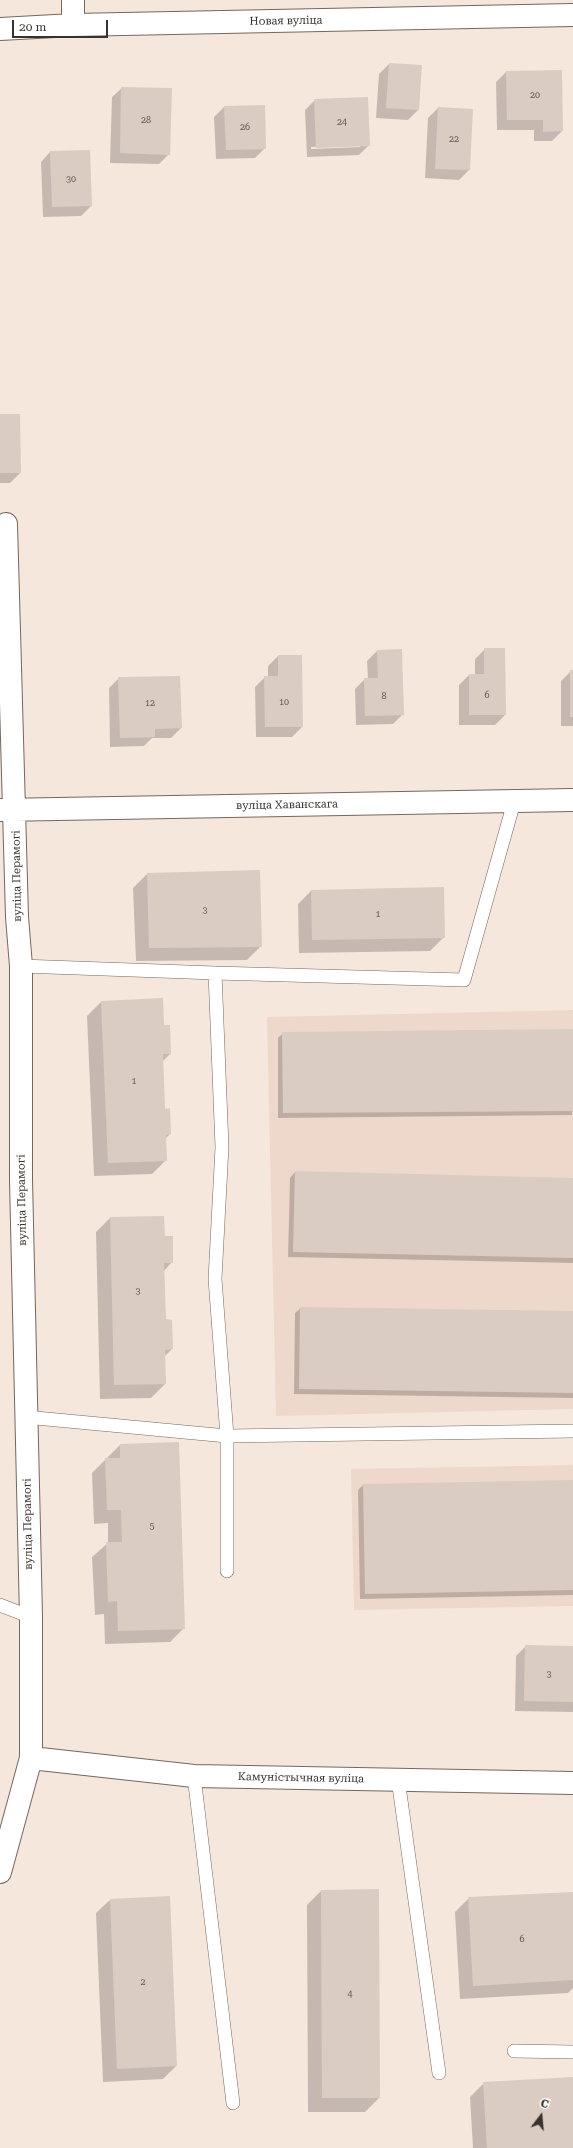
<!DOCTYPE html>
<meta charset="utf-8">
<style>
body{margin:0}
#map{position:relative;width:573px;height:2148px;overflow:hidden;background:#f6e7dd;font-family:"Roboto Serif",serif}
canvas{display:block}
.north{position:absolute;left:521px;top:2096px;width:40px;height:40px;-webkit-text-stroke:3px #fff;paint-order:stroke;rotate:16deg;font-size:11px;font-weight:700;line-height:16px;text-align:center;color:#38322e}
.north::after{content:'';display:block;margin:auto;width:14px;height:18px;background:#38322e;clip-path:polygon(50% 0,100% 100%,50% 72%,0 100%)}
.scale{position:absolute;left:12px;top:20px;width:96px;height:18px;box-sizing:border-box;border:2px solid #38322e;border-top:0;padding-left:5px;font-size:12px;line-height:14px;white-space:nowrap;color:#38322e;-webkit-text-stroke:3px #fff;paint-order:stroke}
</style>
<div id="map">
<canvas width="573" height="2148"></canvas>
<div class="north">С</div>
<div class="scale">20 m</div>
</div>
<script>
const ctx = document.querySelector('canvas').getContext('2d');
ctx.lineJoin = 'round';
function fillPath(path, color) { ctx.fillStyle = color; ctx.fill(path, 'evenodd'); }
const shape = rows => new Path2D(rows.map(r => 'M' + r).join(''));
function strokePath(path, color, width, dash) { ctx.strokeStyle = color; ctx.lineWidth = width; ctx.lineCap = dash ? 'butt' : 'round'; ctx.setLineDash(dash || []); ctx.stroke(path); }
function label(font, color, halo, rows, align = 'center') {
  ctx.font = font + ' "Roboto Serif",serif'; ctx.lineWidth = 3; ctx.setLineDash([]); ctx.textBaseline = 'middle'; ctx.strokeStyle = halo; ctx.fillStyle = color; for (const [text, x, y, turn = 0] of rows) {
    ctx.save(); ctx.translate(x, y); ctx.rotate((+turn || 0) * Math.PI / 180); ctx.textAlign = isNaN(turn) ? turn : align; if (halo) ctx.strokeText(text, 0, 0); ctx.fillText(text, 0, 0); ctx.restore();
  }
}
fillPath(shape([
 [573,1010,573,1409,276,1416,267,1017],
 [573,1465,573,1606,354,1610,351,1469]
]), '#eed8cc');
fillPath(shape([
 [389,64,421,66,418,110,408,120,376,118,379,74],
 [506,72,562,131,552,141,534,141,534,130,497,130,496,82],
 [122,88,169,154,159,164,110,163,112,97],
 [315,100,369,145,359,155,307,157,305,110],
 [360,145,360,147,311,149,311,147],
 [224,107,265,148,255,158,216,159,214,117],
 [438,108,469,170,459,180,425,178,428,118],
 [50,152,91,206,81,216,43,217,41,162],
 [0,415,20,473,10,483,0,483],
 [485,649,505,715,495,725,459,725,459,685,469,675,475,675,475,659],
 [377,651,403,714,393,724,356,725,355,689,365,679,368,679,367,661],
 [278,656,302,727,292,737,256,737,255,687,265,677,268,677,268,666],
 [571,671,573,671,573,726,561,726,561,681],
 [119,678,181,728,171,738,152,738,144,746,110,747,109,688],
 [147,874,261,946,247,960,136,961,133,888],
 [311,891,444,937,430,951,299,953,298,904],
 [162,1000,163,1026,170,1054,162,1062,164,1110,170,1134,165,1139,166,1160,152,1174,94,1176,87,1016,101,1002],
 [573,1030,572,1115,278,1118,278,1038,283,1033],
 [295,1172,573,1179,573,1263,288,1257,290,1178],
 [110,1218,164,1238,172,1262,164,1271,165,1320,172,1349,164,1357,165,1384,151,1398,100,1399,96,1232],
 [301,1308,573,1312,573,1398,294,1394,295,1313],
 [120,1445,184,1628,170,1642,105,1644,104,1614,95,1615,92,1557,108,1543,108,1523,94,1524,92,1473],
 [573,1481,573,1595,360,1599,358,1490,363,1485],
 [526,1646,573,1647,573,1712,515,1711,516,1656],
 [321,1891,379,2098,365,2112,308,2112,307,1905],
 [573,1893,573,1988,568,1993,460,1999,455,1912,469,1898],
 [169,1897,176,2066,163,2079,103,2082,96,1913,110,1900],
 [573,2078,573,2148,473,2148,470,2097,484,2083]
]), '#0003');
fillPath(shape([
 [389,63,422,65,419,110,386,108],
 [562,70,563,131,543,132,543,120,507,120,506,71],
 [121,87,172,88,170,155,120,153],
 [368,97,370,146,316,148,314,99],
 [265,105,266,149,226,150,224,106],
 [438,107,473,109,470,170,435,169],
 [90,150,92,206,52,207,50,151],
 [0,414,20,414,21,473,0,473],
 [484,648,505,648,506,715,469,715,469,674,484,674],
 [402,649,404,715,365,716,364,678,378,678,377,650],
 [278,655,302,655,303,727,265,727,264,676,278,676],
 [570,670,573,670,573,717,570,717],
 [180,676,182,728,155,729,155,737,120,738,118,677],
 [260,870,262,947,149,948,147,873],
 [444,887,445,938,312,940,311,890],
 [163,998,164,1025,170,1025,171,1054,163,1054,165,1109,170,1108,171,1134,166,1135,167,1161,108,1163,101,1001],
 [573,1029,573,1111,283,1113,282,1032],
 [295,1171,573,1178,573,1258,293,1252],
 [164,1216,165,1236,173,1236,173,1263,164,1263,166,1319,172,1320,173,1349,165,1350,166,1384,114,1385,110,1217],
 [300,1307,573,1311,573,1393,299,1389],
 [179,1442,185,1629,118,1631,117,1601,108,1602,106,1542,122,1542,121,1510,107,1510,105,1458,120,1458,120,1444],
 [573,1480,573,1590,365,1594,363,1484],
 [525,1645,573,1646,573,1702,524,1701],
 [379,1889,380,2098,322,2098,321,1890],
 [573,1892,573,1980,473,1986,468,1897],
 [170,1896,177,2066,117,2069,110,1899],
 [573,2077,573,2148,487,2148,483,2082]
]), '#daccc2');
const lane = shape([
 [21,966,215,973,222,1147,215,1279,227,1436,227,1571],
 [215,973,464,980,514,802],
 [25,1417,227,1436,573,1431],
 [0,1605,31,1617],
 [194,1776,233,2103],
 [398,1779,439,2073],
 [514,2051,573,2052]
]);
const street = shape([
 [73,0,73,25],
 [0,29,73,25,573,15],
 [0,810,573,800],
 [31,1758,194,1776,573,1783],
 [0,1872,31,1758,31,1617,21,1180,21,966,17,917,6,524]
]);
strokePath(lane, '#74675e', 14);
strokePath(street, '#74675e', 24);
strokePath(lane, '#fff', 13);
strokePath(street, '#fff', 22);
label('9px', '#605853', null, [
 ["20",535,95],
 ["28",146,120],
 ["24",342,122],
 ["26",245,127],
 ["22",454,139],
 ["30",71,179],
 ["6",487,695],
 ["8",384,696],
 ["10",284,702],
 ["12",150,703],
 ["3",205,910],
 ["1",378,914],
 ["1",134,1081],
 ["3",138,1291],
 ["5",152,1526],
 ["3",549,1674],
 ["6",522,1939],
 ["2",143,1982],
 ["4",350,1994]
]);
label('11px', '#38322e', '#fff', [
 ["Новая вуліца",286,21,-1],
 ["вуліца Хаванскага",287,805,-1],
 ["вуліца Перамогі",17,876,-91],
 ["вуліца Перамогі",22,1200,-91],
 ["вуліца Перамогі",28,1524,-91],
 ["Камуністычная вуліца",301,1778,1]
]);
</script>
